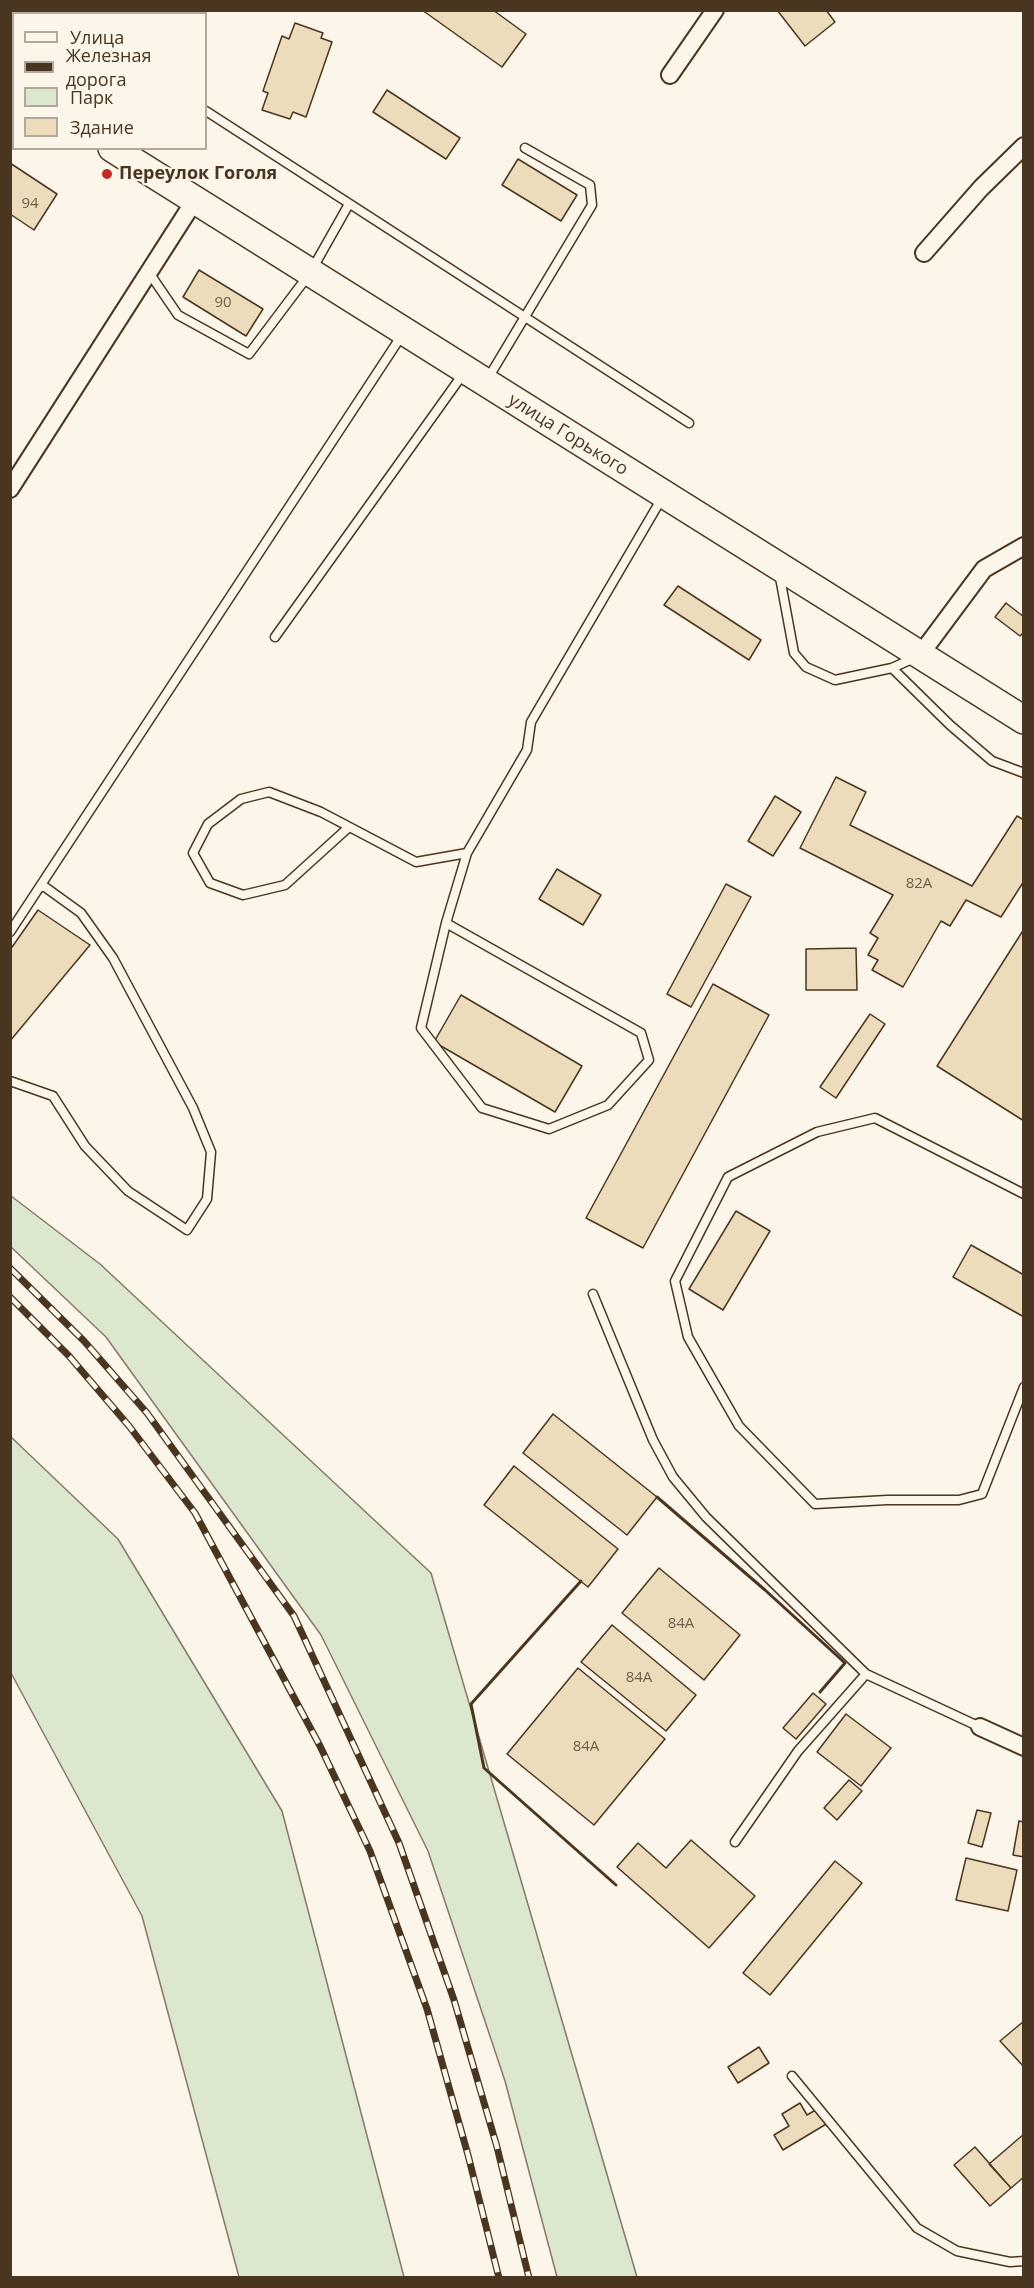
<!DOCTYPE html>
<meta charset="utf-8">
<style>
body{margin:0}
#map{position:relative;width:1034px;height:2288px;overflow:hidden;background:#fbf6e9;font-family:"Open Sans",sans-serif}
canvas{display:block}
.frame{position:absolute;inset:0;border:12px solid #4a3520;pointer-events:none}
.legend{position:absolute;left:12px;top:12px;width:195px;height:138px;box-sizing:border-box;background:#fbf6e9;border:2px solid #b4a999;margin:0;padding:8px 10px;list-style:none;font-size:18px;color:#4a3520}
.legend li{display:flex;align-items:center;gap:12px;height:30px}
.legend b{width:30px;border:2px solid #b4a999}
</style>
<div id="map">
<canvas width="1034" height="2288"></canvas>
<div class="frame"></div>
<ul class="legend">
<li><b style="height:8px;background:#fbf6e9"></b>Улица</li>
<li><b style="height:8px;background:#4a3520"></b>Железная дорога</li>
<li><b style="height:16px;background:#dce7d0"></b>Парк</li>
<li><b style="height:16px;background:#ecdcbc"></b>Здание</li>
</ul>
</div>
<script>
const ctx = document.querySelector('canvas').getContext('2d');
ctx.lineJoin = 'round';
function fillPath(path, color) { ctx.fillStyle = color; ctx.fill(path, 'evenodd'); }
const shape = rows => new Path2D(rows.map(r => 'M' + r).join(''));
function strokePath(path, color, width, dash) { ctx.strokeStyle = color; ctx.lineWidth = width; ctx.lineCap = dash ? 'butt' : 'round'; ctx.setLineDash(dash || []); ctx.stroke(path); }
function label(font, color, halo, rows, align = 'center') {
  ctx.font = font + ' "Open Sans",sans-serif'; ctx.lineWidth = 4.5; ctx.setLineDash([]); ctx.textBaseline = 'middle'; ctx.strokeStyle = halo; ctx.fillStyle = color; for (const [text, x, y, turn = 0] of rows) {
    ctx.save(); ctx.translate(x, y); ctx.rotate((+turn || 0) * Math.PI / 180); ctx.textAlign = isNaN(turn) ? turn : align; if (halo) ctx.strokeText(text, 0, 0); ctx.fillText(text, 0, 0); ctx.restore();
  }
}
const green = shape([
 [11,1196,100,1264,431,1573,637,2277,557,2277,505,2081,428,1851,321,1635,106,1337,11,1247,11,1196],
 [11,1437,118,1539,282,1811,404,2277,239,2277,142,1916,11,1673,11,1437]
]);
fillPath(green, '#dce7d0');
strokePath(green, '#887966', 1.5);
const building = shape([
 [422,10,493,10,526,34,502,67,422,10],
 [777,10,826,10,835,22,805,46,777,10],
 [295,23,323,33,321,38,332,42,306,117,293,112,290,119,262,110,268,93,263,91,282,36,289,39,295,23],
 [387,90,460,138,446,159,373,112,387,90],
 [518,159,577,195,561,221,502,185,518,159],
 [10,163,57,194,34,230,10,214,10,163],
 [199,270,263,309,246,336,183,297,199,270],
 [678,586,761,640,749,660,664,605,678,586],
 [1006,603,1024,617,1024,632,1020,636,995,617,1006,603],
 [836,777,866,792,850,825,972,886,1017,816,1024,820,1024,881,1001,917,966,900,950,926,941,921,903,987,872,970,878,960,868,955,878,938,870,933,893,895,800,848,836,777],
 [775,796,801,812,773,856,748,841,775,796],
 [557,869,601,895,583,925,539,899,557,869],
 [726,884,751,897,691,1007,667,994,726,884],
 [38,910,90,945,10,1041,10,950,38,910],
 [1024,929,1024,1121,937,1066,1024,929],
 [856,948,857,990,806,990,806,949,856,948],
 [713,984,769,1015,643,1248,586,1218,713,984],
 [461,995,582,1066,555,1112,434,1042,461,995],
 [870,1014,885,1024,836,1098,820,1087,870,1014],
 [736,1211,770,1231,723,1310,689,1289,736,1211],
 [971,1245,1024,1275,1024,1317,953,1277,971,1245],
 [553,1414,657,1497,627,1535,523,1453,553,1414],
 [514,1466,618,1549,588,1587,484,1505,514,1466],
 [659,1568,740,1635,704,1680,622,1613,659,1568],
 [612,1625,696,1695,666,1731,581,1662,612,1625],
 [578,1668,665,1739,594,1825,507,1754,578,1668],
 [813,1693,826,1704,796,1739,783,1728,813,1693],
 [846,1714,891,1748,861,1786,817,1752,846,1714],
 [849,1780,862,1791,837,1820,824,1808,849,1780],
 [977,1810,991,1813,982,1847,968,1843,977,1810],
 [1019,1821,1024,1822,1024,1857,1013,1855,1019,1821],
 [691,1840,755,1896,709,1948,617,1867,638,1843,666,1868,691,1840],
 [966,1858,1017,1870,1008,1911,956,1900,966,1858],
 [835,1861,862,1883,770,1995,743,1973,835,1861],
 [1024,2021,1024,2067,1000,2041,1024,2021],
 [759,2047,769,2063,738,2083,728,2067,759,2047],
 [800,2103,807,2115,819,2108,828,2123,783,2150,774,2135,789,2126,782,2114,800,2103],
 [1024,2134,1024,2177,1011,2188,989,2164,1024,2134],
 [975,2147,1011,2188,990,2206,954,2165,975,2147]
]);
fillPath(building, '#ecdcbc');
strokePath(building, '#4a3520', 1.5);
const lane = shape([
 [49,10,53,14],
 [206,111,689,423],
 [150,274,178,315,249,354,310,273,349,204],
 [487,380,592,205,590,185,525,148],
 [779,572,794,653,806,667,835,680,892,668,914,658],
 [275,637,463,374],
 [892,668,950,725,992,761,1024,773],
 [349,827,285,885,243,895,210,883,193,853,208,824,241,799,269,792,321,812,416,862,467,853,527,750,531,722,662,498],
 [446,923,641,1033,649,1060,608,1105,549,1129,482,1108,421,1028,446,923,467,853],
 [10,932,402,335],
 [10,1081,53,1096,85,1146,128,1191,187,1230,207,1199,211,1152,193,1108,113,958,81,913,45,887,40,887],
 [1024,1194,875,1118,817,1132,728,1177,675,1281,688,1337,739,1426,815,1504,887,1500,959,1500,982,1494,1024,1387],
 [593,1294,653,1440,673,1477,706,1517,866,1674,980,1727],
 [735,1842,798,1751,866,1674],
 [792,2076,917,2228,957,2251,1010,2262,1024,2261]
]);
const street = shape([
 [670,75,715,10],
 [924,253,981,188,1024,146],
 [10,489,195,200],
 [920,655,984,569,1024,546],
 [980,1727,1024,1747]
]);
const primary = shape([
 [10,84,14,86],
 [112,148,1024,720]
]);
strokePath(lane, '#4a3520', 11);
strokePath(street, '#4a3520', 20);
strokePath(primary, '#4a3520', 30);
strokePath(lane, '#fbf6e9', 8);
strokePath(street, '#fbf6e9', 16);
strokePath(primary, '#fbf6e9', 27);
const rail = shape([
 [10,1268,84,1341,147,1413,294,1616,399,1843,454,2000,497,2147,529,2278],
 [10,1297,69,1356,129,1426,195,1513,320,1746,370,1851,427,2009,468,2155,499,2278]
]);
strokePath(rail, '#4a3520', 7);
strokePath(rail, '#fbf6e9', 4.5, [14]);
strokePath(shape([
 [657,1497,765,1590,845,1663,820,1692],
 [581,1581,471,1704,484,1768,616,1885]
]), '#4a3520', 3);
for (const [x, y, r, color] of [
 [107,174,6,"#c62828"]
]) { const dot = new Path2D(); dot.arc(x, y, r, 0, 2 * Math.PI); ctx.fillStyle = color; ctx.fill(dot); strokePath(dot, '#fbf6e9', 2); }
label('15px', '#725f47', null, [
 ["94",30,204],
 ["90",223,303],
 ["82А",919,884],
 ["84А",681,1624],
 ["84А",639,1678],
 ["84А",586,1747]
]);
label('bold 18px', '#4a3520', '#fbf6e9', [
 ["Переулок Гоголя",119,174]
], 'left');
label('18px', '#4a3520', '#fbf6e9', [
 ["улица Горького",568,435,32]
]);
</script>
